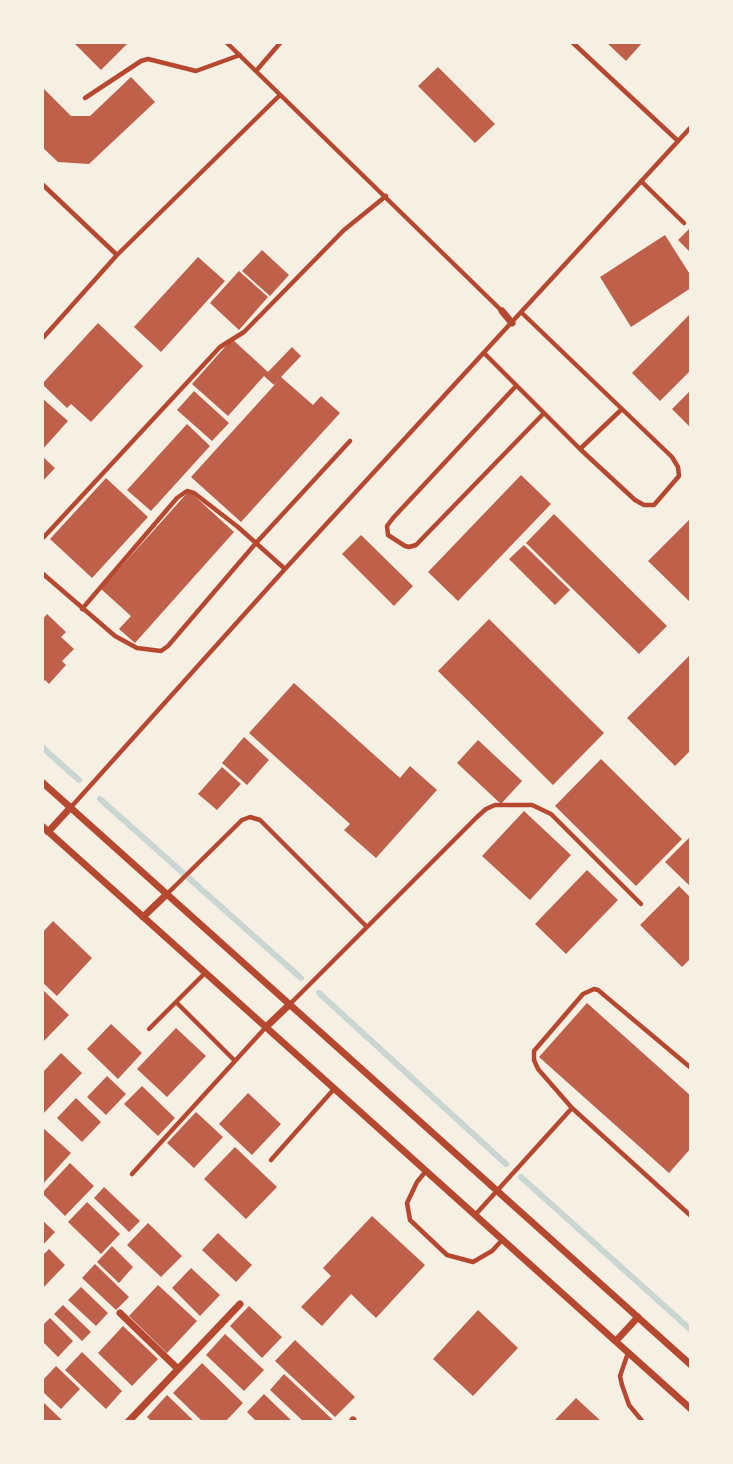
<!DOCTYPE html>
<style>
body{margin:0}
#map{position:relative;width:733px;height:1464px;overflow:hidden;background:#f6efe4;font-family:"Asap Condensed",sans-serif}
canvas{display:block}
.frame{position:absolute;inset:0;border:44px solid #f6efe4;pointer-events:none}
</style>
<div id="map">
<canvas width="733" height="1464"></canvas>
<div class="frame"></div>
</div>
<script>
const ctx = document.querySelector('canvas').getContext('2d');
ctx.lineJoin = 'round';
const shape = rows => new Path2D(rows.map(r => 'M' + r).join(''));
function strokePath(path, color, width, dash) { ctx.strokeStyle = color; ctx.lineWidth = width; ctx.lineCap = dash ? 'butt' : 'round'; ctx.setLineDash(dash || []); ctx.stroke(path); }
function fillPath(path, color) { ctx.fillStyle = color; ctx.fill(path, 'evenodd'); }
strokePath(shape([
 [42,747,79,780],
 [100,799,301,978],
 [319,993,506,1164],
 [521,1177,691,1330]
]), '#c9d6d2', 6);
fillPath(shape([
 [73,42,129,42,101,70],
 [606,42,643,42,626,61],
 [438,67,495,124,475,143,418,86],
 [131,77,155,102,89,164,58,162,42,147,42,87,71,116,90,116],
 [691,227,691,253,678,240],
 [665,235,691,276,691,288,631,327,600,277],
 [262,250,289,275,270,296,242,271],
 [198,257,225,281,161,352,134,327],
 [239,271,268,297,239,330,210,303],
 [691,313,691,370,660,401,632,373],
 [98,323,143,366,91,422,71,404,67,408,42,384],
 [232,339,268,372,292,347,301,356,281,377,313,405,321,396,340,413,241,522,191,477,279,380,274,385,264,376,228,416,192,384],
 [691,390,691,428,672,409],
 [194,391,229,423,212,441,177,410],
 [42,398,68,421,42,450],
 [187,424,210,446,151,511,127,490],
 [42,456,55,468,42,482],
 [521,475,551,504,458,601,428,572],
 [106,478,148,517,92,578,50,539],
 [189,491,234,532,135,643,119,629,131,616,101,589],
 [554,514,667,626,639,654,526,543],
 [691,518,691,603,648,561],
 [361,535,413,586,394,606,342,554],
 [524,545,570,590,555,605,509,559],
 [47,614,66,632,61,637,74,649,62,661,66,665,49,684,45,680,42,683,42,620],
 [489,619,604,733,553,785,438,671],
 [691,654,691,750,675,766,627,718],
 [294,683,400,778,410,766,437,790,376,858,344,830,350,824,249,733],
 [244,737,269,760,247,785,222,763],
 [478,740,522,781,501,804,457,763],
 [601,759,682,839,636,886,555,806],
 [222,767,241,784,217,810,198,794],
 [524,811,571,855,530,900,482,856],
 [691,836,691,887,665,862],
 [587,870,618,900,566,954,535,924],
 [679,886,691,898,691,958,682,967,640,925],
 [53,921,92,958,57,996,42,982,42,933],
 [42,989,69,1015,42,1043],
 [587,1003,691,1096,691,1148,669,1173,539,1057],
 [111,1024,142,1053,118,1079,87,1049],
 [176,1028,206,1056,167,1097,137,1069],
 [61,1053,82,1073,42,1115,42,1073],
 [107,1076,126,1094,106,1115,87,1097],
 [142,1086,175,1118,158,1136,124,1104],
 [248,1093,281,1124,252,1155,219,1124],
 [76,1098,101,1122,82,1142,57,1118],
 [196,1112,223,1137,194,1168,167,1143],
 [42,1127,71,1153,42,1185],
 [235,1147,277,1187,246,1219,204,1179],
 [70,1163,94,1186,65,1216,42,1193],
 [104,1187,140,1221,129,1232,94,1198],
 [87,1202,120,1234,101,1254,68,1222],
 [372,1216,425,1265,376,1318,351,1294,322,1326,301,1307,331,1276,323,1268],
 [42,1220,55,1232,42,1246],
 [148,1223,182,1256,161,1277,127,1245],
 [218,1233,252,1265,236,1282,202,1250],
 [112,1246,133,1267,119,1283,97,1262],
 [49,1249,65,1265,42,1289,42,1256],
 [95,1264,129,1297,116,1310,82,1278],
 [191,1268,220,1295,200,1316,172,1288],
 [158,1285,197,1321,167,1353,129,1316],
 [81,1287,108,1313,96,1326,68,1300],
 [63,1305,91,1332,82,1341,54,1314],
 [249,1306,282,1337,262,1358,230,1326],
 [478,1310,518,1348,473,1396,433,1359],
 [50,1318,73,1341,58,1357,42,1341,42,1326],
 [123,1326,158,1359,132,1386,98,1353],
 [225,1334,264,1370,244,1391,206,1355],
 [295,1340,355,1397,335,1417,275,1361],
 [82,1352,122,1391,106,1409,65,1370],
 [202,1363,243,1403,225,1422,203,1422,173,1393],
 [56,1366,80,1389,61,1409,42,1391,42,1381],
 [284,1374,333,1420,331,1422,304,1422,270,1390],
 [264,1394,293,1422,257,1422,247,1412],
 [167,1395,195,1422,152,1422,147,1417],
 [576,1398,602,1422,553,1422],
 [42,1401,64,1422,42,1422]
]), '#bf614a');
strokePath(shape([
 [226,42,502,311],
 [572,42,678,141],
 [256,71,281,42],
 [85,98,141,61,148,59,196,71,240,55],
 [641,181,684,223],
 [42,184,117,255],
 [42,339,117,255,280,95],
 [484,353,580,449,635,500,644,505,654,505,679,476,678,467,672,457,522,313],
 [516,386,393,518,387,526,388,535,405,546,409,547,416,545,544,413],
 [580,449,622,409],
 [42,539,220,347,244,332,344,230,386,196],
 [42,573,115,636,137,648,161,651,168,646,256,543,350,441],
 [82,609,177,498,187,491,194,493,238,527,285,569],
 [72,806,285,569,691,127],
 [167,894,242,820,250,817,260,820,366,926],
 [176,1002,235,1061],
 [290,1004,477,817,486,809,495,805,532,805,551,814,641,904],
 [149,1029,205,973],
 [691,1068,598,990,594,989,583,994,534,1051,534,1060,538,1069,572,1108,691,1216],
 [271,1160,334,1089],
 [426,1171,417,1182,407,1203,410,1220,447,1255,473,1262,492,1251,503,1239],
 [132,1174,266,1027],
 [476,1214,572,1108],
 [628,1353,620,1376,622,1385,629,1405,643,1422]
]), '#b5482f', 4.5);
strokePath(shape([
 [502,311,512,323],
 [42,782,691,1365],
 [42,826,691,1409],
 [48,832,71,807],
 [143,917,167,894],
 [266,1027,290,1004],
 [120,1313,178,1369],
 [616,1341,638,1317],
 [128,1422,240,1304],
 [352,1422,353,1420]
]), '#b5482f', 7);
</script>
